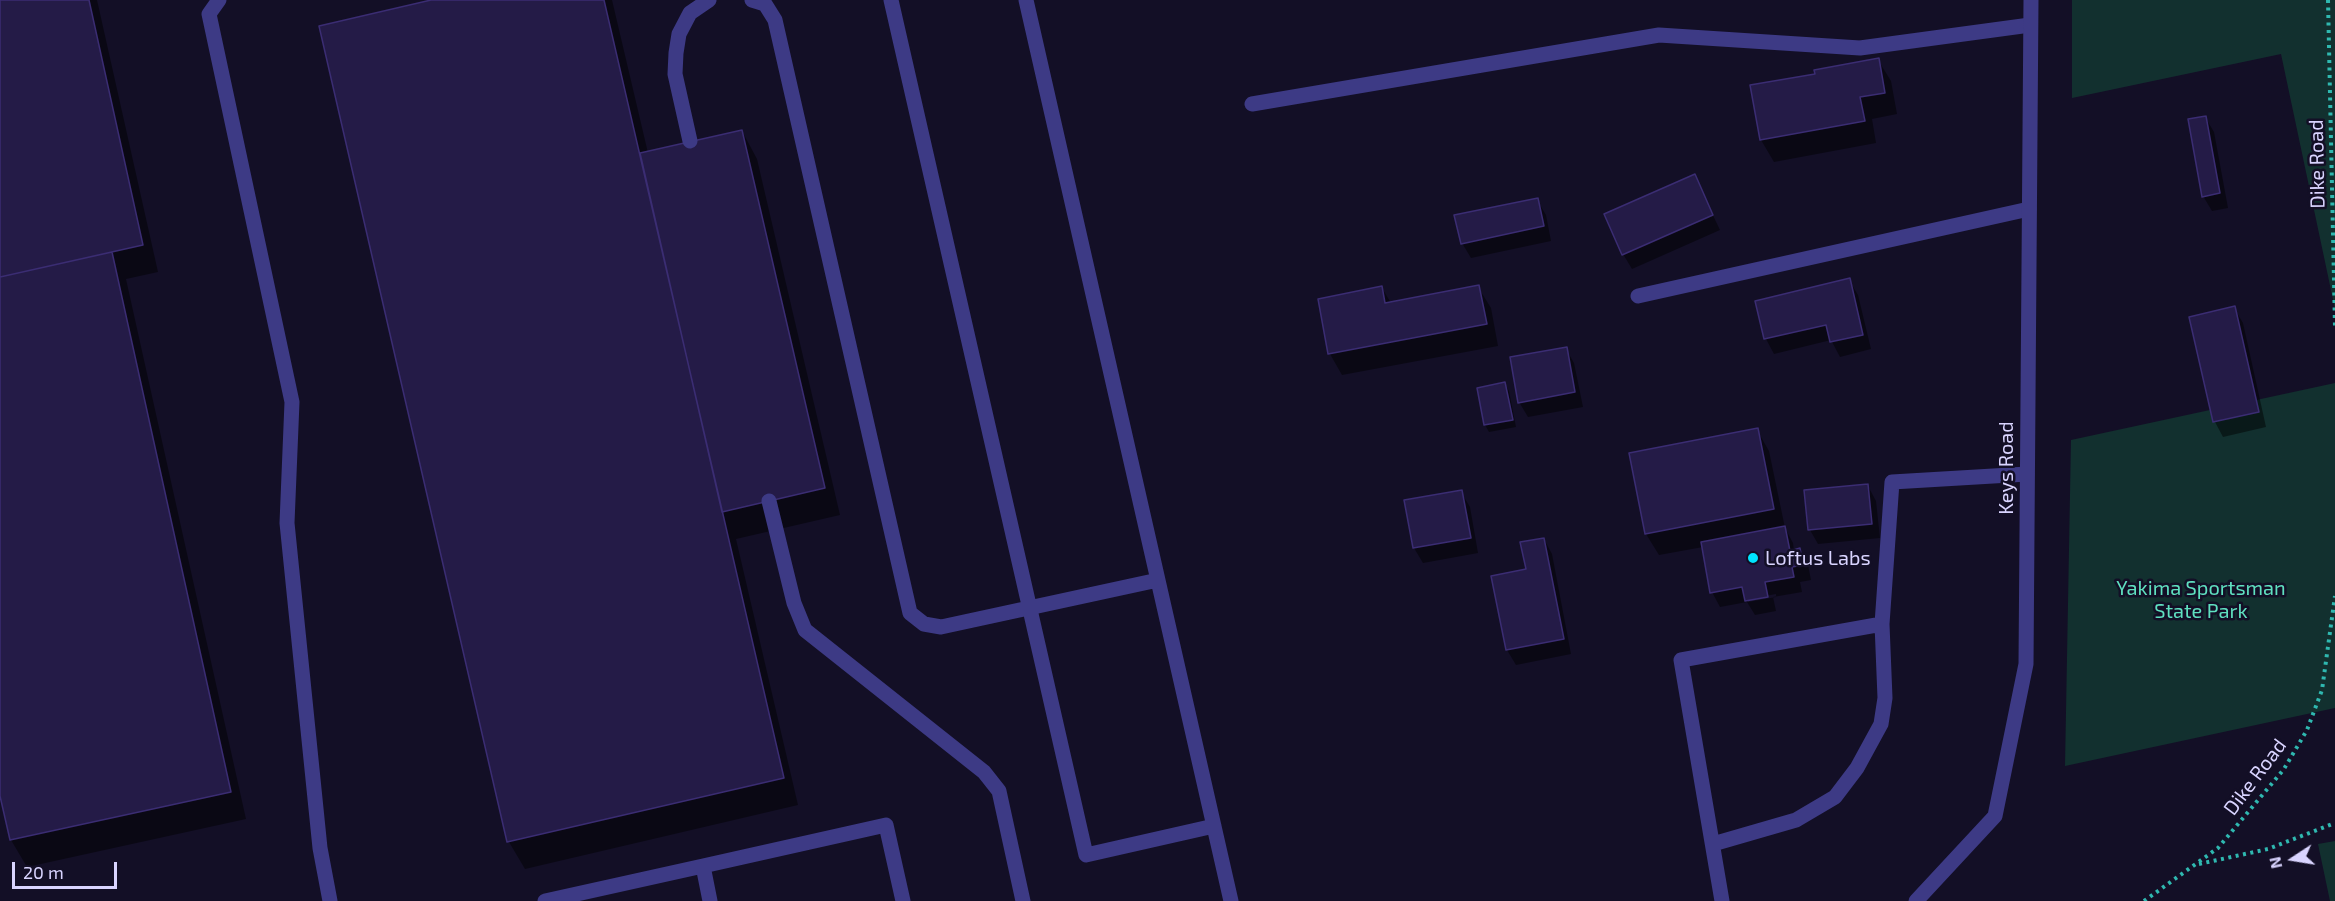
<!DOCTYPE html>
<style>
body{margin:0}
#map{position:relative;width:2335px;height:901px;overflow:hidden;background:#130f26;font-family:"Exo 2",sans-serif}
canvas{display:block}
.north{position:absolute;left:2263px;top:829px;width:60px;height:60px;-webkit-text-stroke:4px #130f26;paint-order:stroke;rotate:258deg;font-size:16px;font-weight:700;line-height:24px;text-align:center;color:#d9d4ff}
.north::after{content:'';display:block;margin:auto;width:21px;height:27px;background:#d9d4ff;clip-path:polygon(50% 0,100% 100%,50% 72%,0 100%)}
.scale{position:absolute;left:12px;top:862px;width:105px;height:27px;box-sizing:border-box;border:3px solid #d9d4ff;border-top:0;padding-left:8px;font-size:18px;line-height:21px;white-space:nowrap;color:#d9d4ff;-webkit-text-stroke:4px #130f26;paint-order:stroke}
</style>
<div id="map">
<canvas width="2335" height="901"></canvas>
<div class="north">N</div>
<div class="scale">20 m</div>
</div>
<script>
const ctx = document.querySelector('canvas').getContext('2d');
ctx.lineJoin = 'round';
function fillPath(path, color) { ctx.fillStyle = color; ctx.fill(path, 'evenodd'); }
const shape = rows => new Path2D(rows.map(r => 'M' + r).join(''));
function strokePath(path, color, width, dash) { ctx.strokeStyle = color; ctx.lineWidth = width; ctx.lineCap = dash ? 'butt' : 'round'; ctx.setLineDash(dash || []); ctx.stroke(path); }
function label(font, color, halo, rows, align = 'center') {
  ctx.font = font + ' "Exo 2",sans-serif'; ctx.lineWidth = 5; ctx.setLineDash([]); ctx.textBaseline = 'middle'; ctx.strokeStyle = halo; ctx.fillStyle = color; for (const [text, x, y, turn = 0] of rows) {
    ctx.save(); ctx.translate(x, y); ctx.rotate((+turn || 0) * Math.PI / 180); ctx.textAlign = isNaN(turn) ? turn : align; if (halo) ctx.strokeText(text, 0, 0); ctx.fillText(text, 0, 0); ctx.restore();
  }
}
fillPath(shape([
 [2072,0,2335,0,2335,309,2281,54,2072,98],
 [2335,383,2335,708,2065,766,2071,440],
 [2335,841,2335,901,2330,901,2318,844]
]), '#12302f');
fillPath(shape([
 [0,0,97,0,158,272,126,279,246,819,27,867,11,840,0,789],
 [438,0,612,0,648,153,742,131,757,159,840,515,736,539,798,805,525,869,509,842],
 [1878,60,1891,81,1897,114,1872,119,1876,143,1774,162,1761,140,1752,87,1817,75],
 [2205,117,2214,132,2228,208,2212,211,2203,196],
 [1694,176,1720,230,1632,269,1623,254],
 [1537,200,1546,215,1551,241,1471,258,1462,243],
 [1849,280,1858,295,1871,349,1840,357,1831,340,1774,354,1766,339,1757,302],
 [1478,287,1491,308,1498,346,1342,375,1330,354,1319,300,1382,288,1391,303],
 [2234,308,2243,323,2266,427,2223,437,2215,422,2191,318],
 [1566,349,1574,363,1583,407,1528,417,1519,402],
 [1505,384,1509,391,1516,427,1489,432,1485,425,1479,389],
 [1757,430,1769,451,1785,528,1793,543,1794,551,1800,550,1808,565,1811,580,1800,582,1802,592,1773,597,1776,611,1755,615,1747,602,1720,607,1712,592,1703,547,1659,555,1646,534],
 [1776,594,1776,597,1748,602,1748,599],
 [1868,486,1876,501,1880,538,1818,544,1810,530],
 [1461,492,1470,507,1478,553,1423,563,1414,548,1406,502],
 [1544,539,1552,554,1571,654,1516,665,1507,650,1493,577,1527,570]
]), '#0007');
const building = shape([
 [0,0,89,0,143,245,0,277,0,0],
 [431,0,604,0,784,778,507,842,319,26,431,0],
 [1879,58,1885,93,1860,97,1865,121,1760,140,1750,85,1815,74,1814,70,1879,58],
 [2206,116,2220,193,2202,197,2188,119,2206,116],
 [742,130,825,488,722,512,640,153,742,130],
 [1695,174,1713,215,1622,255,1604,214,1695,174],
 [1538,198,1544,226,1461,244,1454,215,1538,198],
 [112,252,231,792,10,840,0,796,0,277,112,252],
 [1850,278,1863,335,1830,342,1826,325,1764,339,1755,301,1850,278],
 [1479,285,1487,324,1328,354,1318,299,1382,286,1385,303,1479,285],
 [2235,306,2259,412,2213,422,2189,317,2235,306],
 [1567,347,1575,392,1518,403,1510,357,1567,347],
 [1505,382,1513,420,1484,425,1477,388,1505,382],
 [1758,428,1774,509,1645,534,1629,453,1758,428],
 [1868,484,1872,524,1808,530,1804,490,1868,484],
 [1462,490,1471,538,1413,548,1404,500,1462,490],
 [1785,526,1790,551,1800,548,1803,565,1792,567,1794,577,1765,582,1768,597,1745,601,1742,587,1710,593,1701,542,1785,526],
 [1544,538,1564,639,1506,650,1491,576,1526,569,1520,542,1544,538]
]);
fillPath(building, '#241b47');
strokePath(building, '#3b2d73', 1.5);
strokePath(shape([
 [2328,0,2335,327],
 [2199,864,2268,849,2335,823],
 [2144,901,2218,848,2284,769,2307,730,2322,690,2335,596]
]), '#2fb8b0', 4, [3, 4.5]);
strokePath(shape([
 [219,0,209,14,292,402,287,523,320,848,330,901],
 [752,0,765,4,775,20,910,613,924,624,941,627,1158,580],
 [891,0,1086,855,1214,826],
 [1026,0,1231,901],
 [1252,104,1659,35,1860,48,2030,25],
 [690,141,675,74,676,53,679,34,690,13,709,0],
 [1638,296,2029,209],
 [769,501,794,603,805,630,984,772,999,791,1023,901],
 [1713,844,1796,820,1835,797,1857,768,1881,724,1885,698,1882,624],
 [703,866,886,825,903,901],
 [545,901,703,866,710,901],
 [1722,901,1681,660,1882,624,1892,482,2027,474]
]), '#3d3a85', 15);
strokePath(shape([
 [1916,901,1995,816,2026,664,2031,0]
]), '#3d3a85', 15);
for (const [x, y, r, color] of [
 [1753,558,6,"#00e5ff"]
]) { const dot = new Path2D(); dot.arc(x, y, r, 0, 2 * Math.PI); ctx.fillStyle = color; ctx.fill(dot); strokePath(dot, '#130f26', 2); }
label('20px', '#d9d4ff', '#130f26', [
 ["Dike Road",2317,164,-91],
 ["Keys Road",2006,468,-90],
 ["Dike Road",2255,777,-53]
]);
label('20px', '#d9d4ff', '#130f26', [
 ["Loftus Labs",1765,558]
], 'left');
label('20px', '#5fe0c0', '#130f26', [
 ["Yakima Sportsman",2201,588],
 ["State Park",2201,611]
]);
</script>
